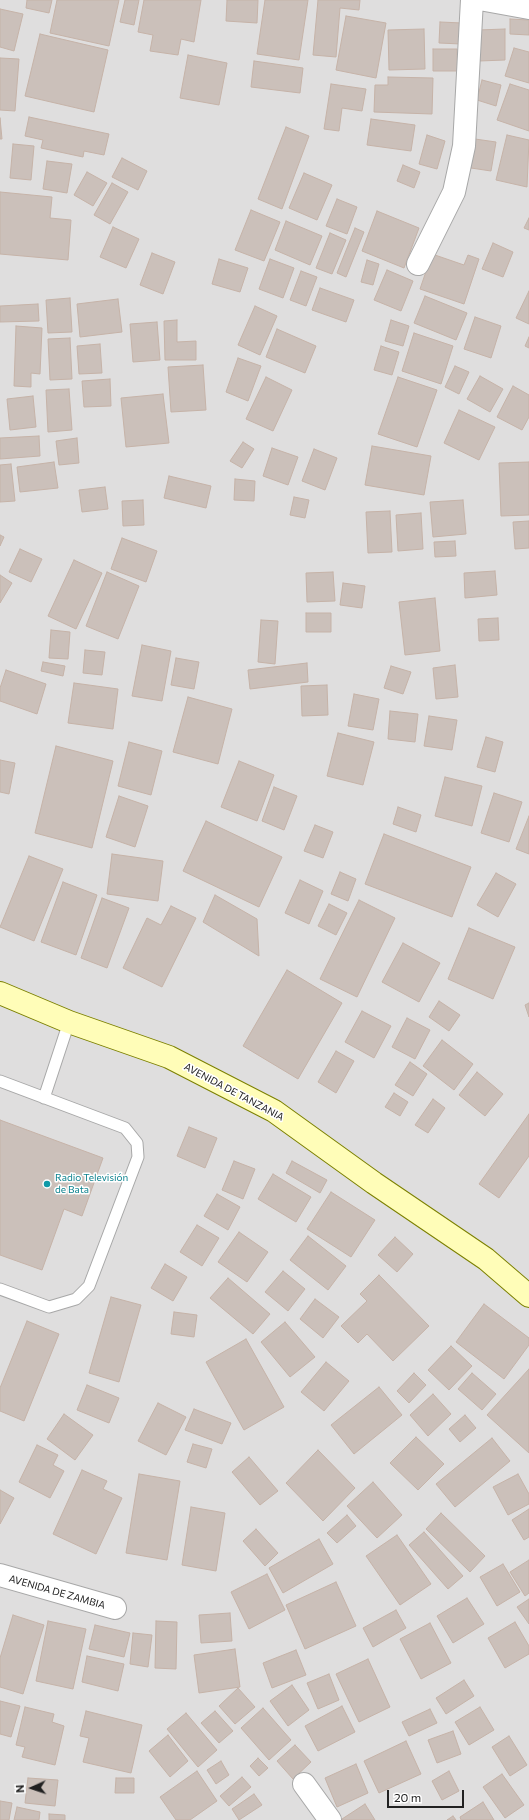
<!DOCTYPE html>
<meta charset="utf-8">
<style>
body{margin:0}
#map{position:relative;width:529px;height:1820px;overflow:hidden;background:#f2eee7;font-family:Commissioner,sans-serif}
canvas{display:block}
.north{position:absolute;left:12px;top:1768px;width:40px;height:40px;-webkit-text-stroke:3px #fff;paint-order:stroke;rotate:267deg;font-size:11px;font-weight:700;line-height:16px;text-align:center;color:#212121}
.north::after{content:'';display:block;margin:auto;width:14px;height:18px;background:#212121;clip-path:polygon(50% 0,100% 100%,50% 72%,0 100%)}
.scale{position:absolute;left:387px;top:1790px;width:77px;height:18px;box-sizing:border-box;border:2px solid #212121;border-top:0;padding-left:5px;font-size:12px;line-height:14px;white-space:nowrap;color:#212121;-webkit-text-stroke:3px #fff;paint-order:stroke}
</style>
<div id="map">
<canvas width="529" height="1820"></canvas>
<div class="north">N</div>
<div class="scale">20 m</div>
</div>
<script>
const ctx = document.querySelector('canvas').getContext('2d');
ctx.lineJoin = 'round';
function fillPath(path, color) { ctx.fillStyle = color; ctx.fill(path, 'evenodd'); }
const shape = rows => new Path2D(rows.map(r => 'M' + r).join(''));
function strokePath(path, color, width, dash) { ctx.strokeStyle = color; ctx.lineWidth = width; ctx.lineCap = dash ? 'butt' : 'round'; ctx.setLineDash(dash || []); ctx.stroke(path); }
function label(font, color, halo, rows, align = 'center') {
  ctx.font = font + ' Commissioner,sans-serif'; ctx.lineWidth = 3; ctx.setLineDash([]); ctx.textBaseline = 'middle'; ctx.strokeStyle = halo; ctx.fillStyle = color; for (const [text, x, y, turn = 0] of rows) {
    ctx.save(); ctx.translate(x, y); ctx.rotate((+turn || 0) * Math.PI / 180); ctx.textAlign = isNaN(turn) ? turn : align; if (halo) ctx.strokeText(text, 0, 0); ctx.fillText(text, 0, 0); ctx.restore();
  }
}
fillPath(shape([
 [0,0,529,0,529,1820,0,1820]
]), '#dfdede');
const building = shape([
 [27,0,52,0,49,13,26,8,27,0],
 [57,0,119,0,109,46,50,33,57,0],
 [125,0,139,0,134,25,120,22,125,0],
 [144,0,201,0,194,42,181,39,178,55,150,51,153,35,138,32,144,0],
 [227,0,258,0,257,23,226,21,227,0],
 [265,0,308,0,299,60,257,54,265,0],
 [318,0,360,0,359,10,340,8,336,57,313,55,318,0],
 [0,9,23,14,14,51,0,47,0,9],
 [346,16,386,23,376,78,336,70,346,16],
 [510,19,529,20,529,35,510,34,510,19],
 [440,22,462,23,461,44,439,43,440,22],
 [424,29,425,69,389,70,388,30,424,29],
 [505,29,505,60,479,61,478,30,505,29],
 [40,34,108,50,94,112,25,96,40,34],
 [514,48,529,52,529,83,505,76,514,48],
 [433,49,457,49,458,71,433,71,433,49],
 [188,55,227,63,219,105,180,98,188,55],
 [0,58,19,59,15,111,0,110,0,58],
 [254,61,303,68,300,93,251,87,254,61],
 [388,77,433,78,432,114,374,112,375,85,388,85,388,77],
 [482,80,501,85,496,106,477,100,482,80],
 [331,84,366,89,362,111,342,108,339,131,324,129,331,84],
 [510,84,529,90,529,131,497,120,510,84],
 [29,117,109,134,104,155,84,151,83,157,41,148,43,140,25,136,29,117],
 [0,118,2,139,0,139,0,118],
 [371,119,415,125,411,151,367,145,371,119],
 [286,127,309,136,282,209,258,199,286,127],
 [427,135,445,141,437,169,419,164,427,135],
 [507,135,529,140,527,187,496,180,507,135],
 [475,139,496,142,491,171,471,168,475,139],
 [13,144,34,146,31,180,10,178,13,144],
 [122,158,147,171,138,190,112,177,122,158],
 [47,161,72,164,67,193,43,189,47,161],
 [403,165,420,172,414,188,397,181,403,165],
 [87,172,107,183,93,206,74,195,87,172],
 [304,173,332,185,317,220,289,208,304,173],
 [112,183,128,192,110,224,94,215,112,183],
 [0,192,52,197,50,218,71,220,68,260,0,254,0,192],
 [337,199,357,207,347,234,326,226,337,199],
 [251,210,280,222,264,261,235,250,251,210],
 [377,211,419,228,404,268,362,251,377,211],
 [529,218,529,230,524,228,529,218],
 [286,221,322,236,310,265,275,250,286,221],
 [113,227,139,239,126,268,100,257,113,227],
 [355,228,364,232,346,277,337,273,355,228],
 [330,233,346,240,332,274,316,268,330,233],
 [493,243,513,252,503,277,482,269,493,243],
 [152,253,175,262,163,294,140,285,152,253],
 [432,254,464,265,468,255,479,259,464,304,420,289,432,254],
 [219,259,248,268,240,292,212,284,219,259],
 [270,259,294,268,283,298,259,289,270,259],
 [367,260,379,264,373,285,361,282,367,260],
 [387,270,413,281,401,311,374,300,387,270],
 [301,271,317,277,306,306,290,300,301,271],
 [320,288,354,300,346,322,312,310,320,288],
 [529,291,529,324,516,318,529,291],
 [425,296,467,313,456,340,414,323,425,296],
 [70,298,72,332,48,333,46,300,70,298],
 [118,299,122,332,80,337,77,304,118,299],
 [38,304,39,321,0,322,0,306,38,304],
 [255,306,277,316,260,355,238,345,255,306],
 [475,317,501,326,491,358,464,349,475,317],
 [177,320,177,342,196,341,196,360,165,360,164,321,177,320],
 [391,320,409,326,403,346,385,341,391,320],
 [157,322,160,360,133,362,130,324,157,322],
 [16,326,42,328,40,374,31,373,31,387,14,386,16,326],
 [277,329,316,346,305,373,266,357,277,329],
 [414,333,453,346,441,384,402,371,414,333],
 [529,337,529,348,525,346,529,337],
 [70,338,72,379,50,380,48,339,70,338],
 [100,344,102,373,79,374,77,346,100,344],
 [381,346,399,352,392,375,374,370,381,346],
 [238,358,261,366,248,401,226,392,238,358],
 [203,365,206,410,171,412,168,367,203,365],
 [455,366,469,372,459,394,445,387,455,366],
 [480,376,503,389,490,412,467,399,480,376],
 [266,377,292,390,273,431,246,419,266,377],
 [398,377,437,390,417,447,378,434,398,377],
 [110,379,111,406,84,407,82,381,110,379],
 [513,386,529,395,529,417,522,430,497,417,513,386],
 [69,389,72,430,48,432,46,390,69,389],
 [163,394,169,443,126,447,121,398,163,394],
 [33,396,36,427,10,430,7,399,33,396],
 [459,410,495,427,479,460,444,443,459,410],
 [39,436,40,456,0,459,0,438,39,436],
 [77,438,79,463,59,465,56,441,77,438],
 [243,442,254,449,242,468,230,461,243,442],
 [372,446,431,456,424,495,365,485,372,446],
 [272,448,298,457,288,485,263,476,272,448],
 [314,449,337,458,325,490,302,481,314,449],
 [54,462,58,488,20,492,17,467,54,462],
 [529,462,529,515,501,516,499,463,529,462],
 [11,464,15,501,0,502,0,465,11,464],
 [169,476,211,486,206,508,164,498,169,476],
 [235,479,255,481,254,501,234,500,235,479],
 [105,487,108,509,82,512,79,490,105,487],
 [294,497,309,500,305,518,290,515,294,497],
 [143,500,144,525,123,526,122,501,143,500],
 [463,500,466,534,433,537,430,502,463,500],
 [390,511,392,552,368,553,366,512,390,511],
 [421,513,423,549,398,551,396,515,421,513],
 [529,521,529,548,515,549,513,522,529,521],
 [0,535,4,537,0,546,0,535],
 [122,538,157,551,146,582,111,569,122,538],
 [455,541,456,556,435,557,434,542,455,541],
 [20,549,42,559,31,582,9,572,20,549],
 [74,560,102,573,76,629,48,616,74,560],
 [495,571,497,595,465,598,464,573,495,571],
 [107,572,139,586,118,639,86,626,107,572],
 [333,572,335,601,307,602,306,573,333,572],
 [0,575,12,583,0,603,0,575],
 [343,583,365,586,362,608,340,605,343,583],
 [435,598,440,651,405,655,399,602,435,598],
 [306,613,331,613,331,632,306,632,306,613],
 [498,618,499,640,479,641,478,619,498,618],
 [261,620,278,621,275,664,258,662,261,620],
 [51,630,70,632,68,659,49,658,51,630],
 [142,645,171,651,162,701,132,696,142,645],
 [85,650,105,652,102,675,83,673,85,650],
 [176,658,199,662,194,689,171,685,176,658],
 [43,662,65,666,63,676,41,671,43,662],
 [307,663,308,682,250,689,248,670,307,663],
 [455,665,458,697,436,699,433,668,455,665],
 [391,666,411,672,403,694,384,688,391,666],
 [6,670,46,684,37,714,0,701,0,688,6,670],
 [74,683,118,689,113,729,68,723,74,683],
 [327,685,328,715,302,716,301,686,327,685],
 [354,694,379,699,373,730,348,726,354,694],
 [188,697,232,709,218,764,173,752,188,697],
 [390,711,418,714,415,742,388,739,390,711],
 [429,716,457,720,452,750,424,746,429,716],
 [338,733,374,742,363,785,327,776,338,733],
 [486,737,503,742,495,772,477,767,486,737],
 [129,742,162,751,151,795,118,786,129,742],
 [56,746,113,761,92,848,35,833,56,746],
 [0,760,15,763,9,794,0,792,0,760],
 [239,761,274,775,257,821,221,807,239,761],
 [445,777,482,786,472,826,435,816,445,777],
 [274,787,297,796,284,830,262,821,274,787],
 [494,793,522,802,509,842,481,833,494,793],
 [119,796,148,806,135,847,106,837,119,796],
 [398,807,421,815,416,832,393,824,398,807],
 [529,816,529,854,516,849,529,816],
 [206,821,282,857,259,907,183,871,206,821],
 [315,825,333,832,323,858,304,851,315,825],
 [384,834,471,867,452,917,365,884,384,834],
 [112,854,163,861,158,901,107,894,112,854],
 [29,856,63,869,34,941,0,927,29,856],
 [340,872,356,879,348,901,331,894,340,872],
 [496,873,516,884,498,917,477,905,496,873],
 [300,880,323,891,309,924,285,913,300,880],
 [63,882,97,895,76,955,41,942,63,882],
 [215,895,257,919,259,956,203,922,215,895],
 [102,898,129,908,107,968,81,958,102,898],
 [359,900,395,918,357,997,320,979,359,900],
 [329,904,347,913,336,935,318,926,329,904],
 [171,906,196,918,162,987,123,968,147,918,161,925,171,906],
 [469,928,515,947,493,999,448,979,469,928],
 [403,943,440,963,419,1002,382,982,403,943],
 [287,970,342,1003,298,1079,243,1046,287,970],
 [439,1001,460,1015,449,1031,429,1017,439,1001],
 [529,1003,529,1017,525,1005,529,1003],
 [362,1011,391,1026,374,1058,345,1042,362,1011],
 [407,1018,430,1030,415,1059,392,1047,407,1018],
 [442,1040,473,1064,454,1090,423,1066,442,1040],
 [336,1051,354,1061,336,1093,318,1082,336,1051],
 [410,1062,427,1074,413,1096,395,1085,410,1062],
 [477,1072,503,1094,485,1116,459,1095,477,1072],
 [394,1093,408,1102,400,1116,385,1107,394,1093],
 [433,1099,445,1108,428,1133,415,1125,433,1099],
 [529,1114,529,1156,499,1198,479,1184,529,1114],
 [0,1120,103,1158,82,1216,64,1209,42,1270,0,1255,0,1120],
 [189,1127,217,1138,205,1168,177,1156,189,1127],
 [234,1161,255,1169,243,1199,222,1190,234,1161],
 [292,1161,327,1180,320,1193,286,1173,292,1161],
 [273,1174,311,1197,296,1222,258,1199,273,1174],
 [331,1192,375,1220,351,1257,307,1229,331,1192],
 [217,1194,240,1207,228,1230,204,1216,217,1194],
 [197,1225,219,1238,202,1266,180,1252,197,1225],
 [239,1232,268,1252,247,1282,218,1262,239,1232],
 [308,1236,346,1266,328,1290,290,1260,308,1236],
 [395,1237,413,1254,397,1272,378,1255,395,1237],
 [165,1264,187,1277,173,1301,151,1288,165,1264],
 [283,1271,305,1289,288,1311,265,1292,283,1271],
 [379,1275,429,1326,393,1361,367,1334,358,1343,341,1326,367,1301,360,1294,379,1275],
 [228,1278,270,1314,253,1334,210,1298,228,1278],
 [111,1297,141,1305,119,1382,89,1373,111,1297],
 [315,1299,339,1317,323,1338,300,1319,315,1299],
 [484,1304,529,1338,529,1345,504,1379,456,1342,484,1304],
 [174,1312,197,1315,194,1337,171,1334,174,1312],
 [27,1321,59,1334,24,1421,0,1411,0,1388,27,1321],
 [285,1322,315,1357,290,1377,261,1342,285,1322],
 [246,1339,284,1407,244,1430,206,1362,246,1339],
 [451,1346,472,1366,449,1390,428,1370,451,1346],
 [326,1362,349,1381,324,1411,301,1392,326,1362],
 [529,1369,529,1453,487,1415,529,1369],
 [414,1373,426,1385,409,1403,397,1391,414,1373],
 [472,1373,496,1394,482,1410,458,1389,472,1373],
 [87,1385,119,1398,109,1423,77,1410,87,1385],
 [379,1387,402,1415,354,1454,331,1425,379,1387],
 [433,1394,451,1414,428,1436,410,1415,433,1394],
 [158,1403,186,1417,166,1455,138,1441,158,1403],
 [194,1409,231,1423,222,1444,185,1430,194,1409],
 [64,1414,93,1435,75,1460,47,1439,64,1414],
 [465,1415,476,1428,460,1442,449,1429,465,1415],
 [416,1437,444,1464,418,1490,390,1463,416,1437],
 [492,1438,510,1461,455,1507,436,1484,492,1438],
 [193,1444,212,1449,206,1468,187,1462,193,1444],
 [37,1445,58,1455,53,1465,64,1471,50,1498,19,1482,37,1445],
 [318,1450,355,1488,323,1521,286,1483,318,1450],
 [249,1457,278,1491,260,1505,232,1472,249,1457],
 [82,1470,107,1481,103,1489,122,1498,96,1554,53,1534,82,1470],
 [139,1474,180,1481,167,1560,126,1553,139,1474],
 [518,1474,529,1494,529,1504,508,1515,493,1487,518,1474],
 [373,1482,402,1515,377,1538,347,1506,373,1482],
 [0,1490,14,1498,0,1524,0,1490],
 [191,1507,225,1513,216,1571,182,1565,191,1507],
 [529,1509,529,1537,524,1540,512,1520,529,1509],
 [441,1513,485,1556,470,1572,426,1529,441,1513],
 [347,1515,356,1526,337,1543,327,1533,347,1515],
 [256,1529,278,1553,265,1566,243,1541,256,1529],
 [424,1532,463,1576,448,1589,409,1545,424,1532],
 [397,1535,431,1584,400,1605,366,1556,397,1535],
 [319,1539,333,1564,283,1593,269,1568,319,1539],
 [529,1560,529,1593,525,1596,510,1572,529,1560],
 [503,1564,520,1592,497,1606,480,1577,503,1564],
 [267,1574,285,1610,249,1629,231,1592,267,1574],
 [336,1582,356,1626,305,1649,286,1605,336,1582],
 [467,1598,484,1624,453,1643,437,1616,467,1598],
 [529,1599,529,1624,517,1607,529,1599],
 [396,1610,406,1628,373,1647,363,1628,396,1610],
 [230,1613,232,1641,201,1643,199,1615,230,1613],
 [13,1615,44,1625,23,1694,0,1687,0,1658,13,1615],
 [48,1621,86,1629,73,1689,36,1681,48,1621],
 [156,1621,177,1622,176,1669,155,1668,156,1621],
 [515,1622,529,1646,529,1654,505,1668,488,1638,515,1622],
 [430,1623,451,1663,421,1679,400,1639,430,1623],
 [95,1625,130,1633,124,1657,89,1649,95,1625],
 [133,1633,152,1635,148,1667,130,1664,133,1633],
 [235,1649,240,1687,199,1693,194,1655,235,1649],
 [296,1650,306,1675,272,1688,263,1663,296,1650],
 [87,1656,124,1664,118,1691,82,1682,87,1656],
 [368,1659,390,1707,359,1722,336,1674,368,1659],
 [329,1674,339,1700,318,1709,307,1683,329,1674],
 [464,1680,474,1696,446,1714,436,1698,464,1680],
 [292,1685,309,1710,288,1726,270,1701,292,1685],
 [238,1688,255,1707,235,1724,219,1706,238,1688],
 [0,1701,20,1706,11,1737,0,1734,0,1701],
 [342,1706,355,1732,318,1751,305,1726,342,1706],
 [25,1707,54,1714,52,1722,64,1726,55,1765,22,1757,25,1747,16,1745,25,1707],
 [480,1707,494,1730,469,1745,455,1722,480,1707],
 [263,1708,291,1740,269,1760,241,1728,263,1708],
 [430,1709,437,1723,409,1736,402,1722,430,1709],
 [86,1711,142,1725,131,1773,83,1762,89,1738,80,1736,86,1711],
 [215,1711,233,1731,219,1743,201,1723,215,1711],
 [186,1713,217,1750,198,1767,167,1729,186,1713],
 [453,1731,461,1754,437,1763,428,1740,453,1731],
 [168,1735,188,1761,170,1777,149,1751,168,1735],
 [509,1736,527,1765,510,1776,492,1747,509,1736],
 [406,1741,421,1774,379,1793,364,1761,406,1741],
 [295,1745,311,1762,293,1779,277,1761,295,1745],
 [258,1758,268,1768,259,1776,250,1766,258,1758],
 [221,1761,229,1775,216,1784,207,1770,221,1761],
 [356,1764,368,1793,337,1807,325,1778,356,1764],
 [197,1771,217,1801,190,1820,176,1820,160,1797,197,1771],
 [449,1771,459,1791,442,1800,432,1781,449,1771],
 [502,1774,524,1805,505,1818,483,1787,502,1774],
 [242,1777,251,1787,229,1806,220,1796,242,1777],
 [28,1778,58,1780,55,1806,25,1803,28,1778],
 [116,1778,134,1778,134,1793,115,1793,116,1778],
 [254,1794,262,1805,239,1820,232,1809,254,1794],
 [0,1801,12,1803,9,1820,0,1820,0,1801],
 [483,1802,494,1820,461,1820,460,1817,483,1802],
 [365,1804,375,1820,342,1820,342,1819,365,1804],
 [17,1807,40,1812,39,1820,14,1820,17,1807],
 [49,1814,65,1815,65,1820,49,1820,49,1814],
 [453,1816,456,1820,447,1820,453,1816]
]);
fillPath(building, '#cbc0ba');
strokePath(building, '#c6b3a8', 1);
const lane = shape([
 [0,1081,125,1128,137,1143,138,1157,89,1286,76,1299,49,1307,0,1289],
 [44,1098,69,1022]
]);
const street = shape([
 [485,0,529,8],
 [418,264,454,192,464,146,472,0],
 [0,1575,115,1608],
 [304,1784,330,1820]
]);
const secondary = shape([
 [0,993,69,1022,169,1057,274,1111,374,1183,486,1259,529,1296]
]);
strokePath(lane, '#a8a8a8', 13);
strokePath(street, '#a8a8a8', 24);
strokePath(secondary, '#7c8000', 24);
strokePath(lane, '#fff', 11);
strokePath(street, '#fff', 22);
strokePath(secondary, '#fffdb8', 22);
for (const [x, y, r, color] of [
 [47,1184,4,"#0f9aa8"]
]) { const dot = new Path2D(); dot.arc(x, y, r, 0, 2 * Math.PI); ctx.fillStyle = color; ctx.fill(dot); strokePath(dot, '#fff', 1.5); }
label('10px', '#212121', '#fff', [
 ["AVENIDA DE TANZANIA",234,1092,28],
 ["AVENIDA DE ZAMBIA",57,1592,16]
]);
label('10px', '#0d838f', '#fff', [
 ["Radio Televisión",55,1178],
 ["de Bata",55,1190]
], 'left');
</script>
